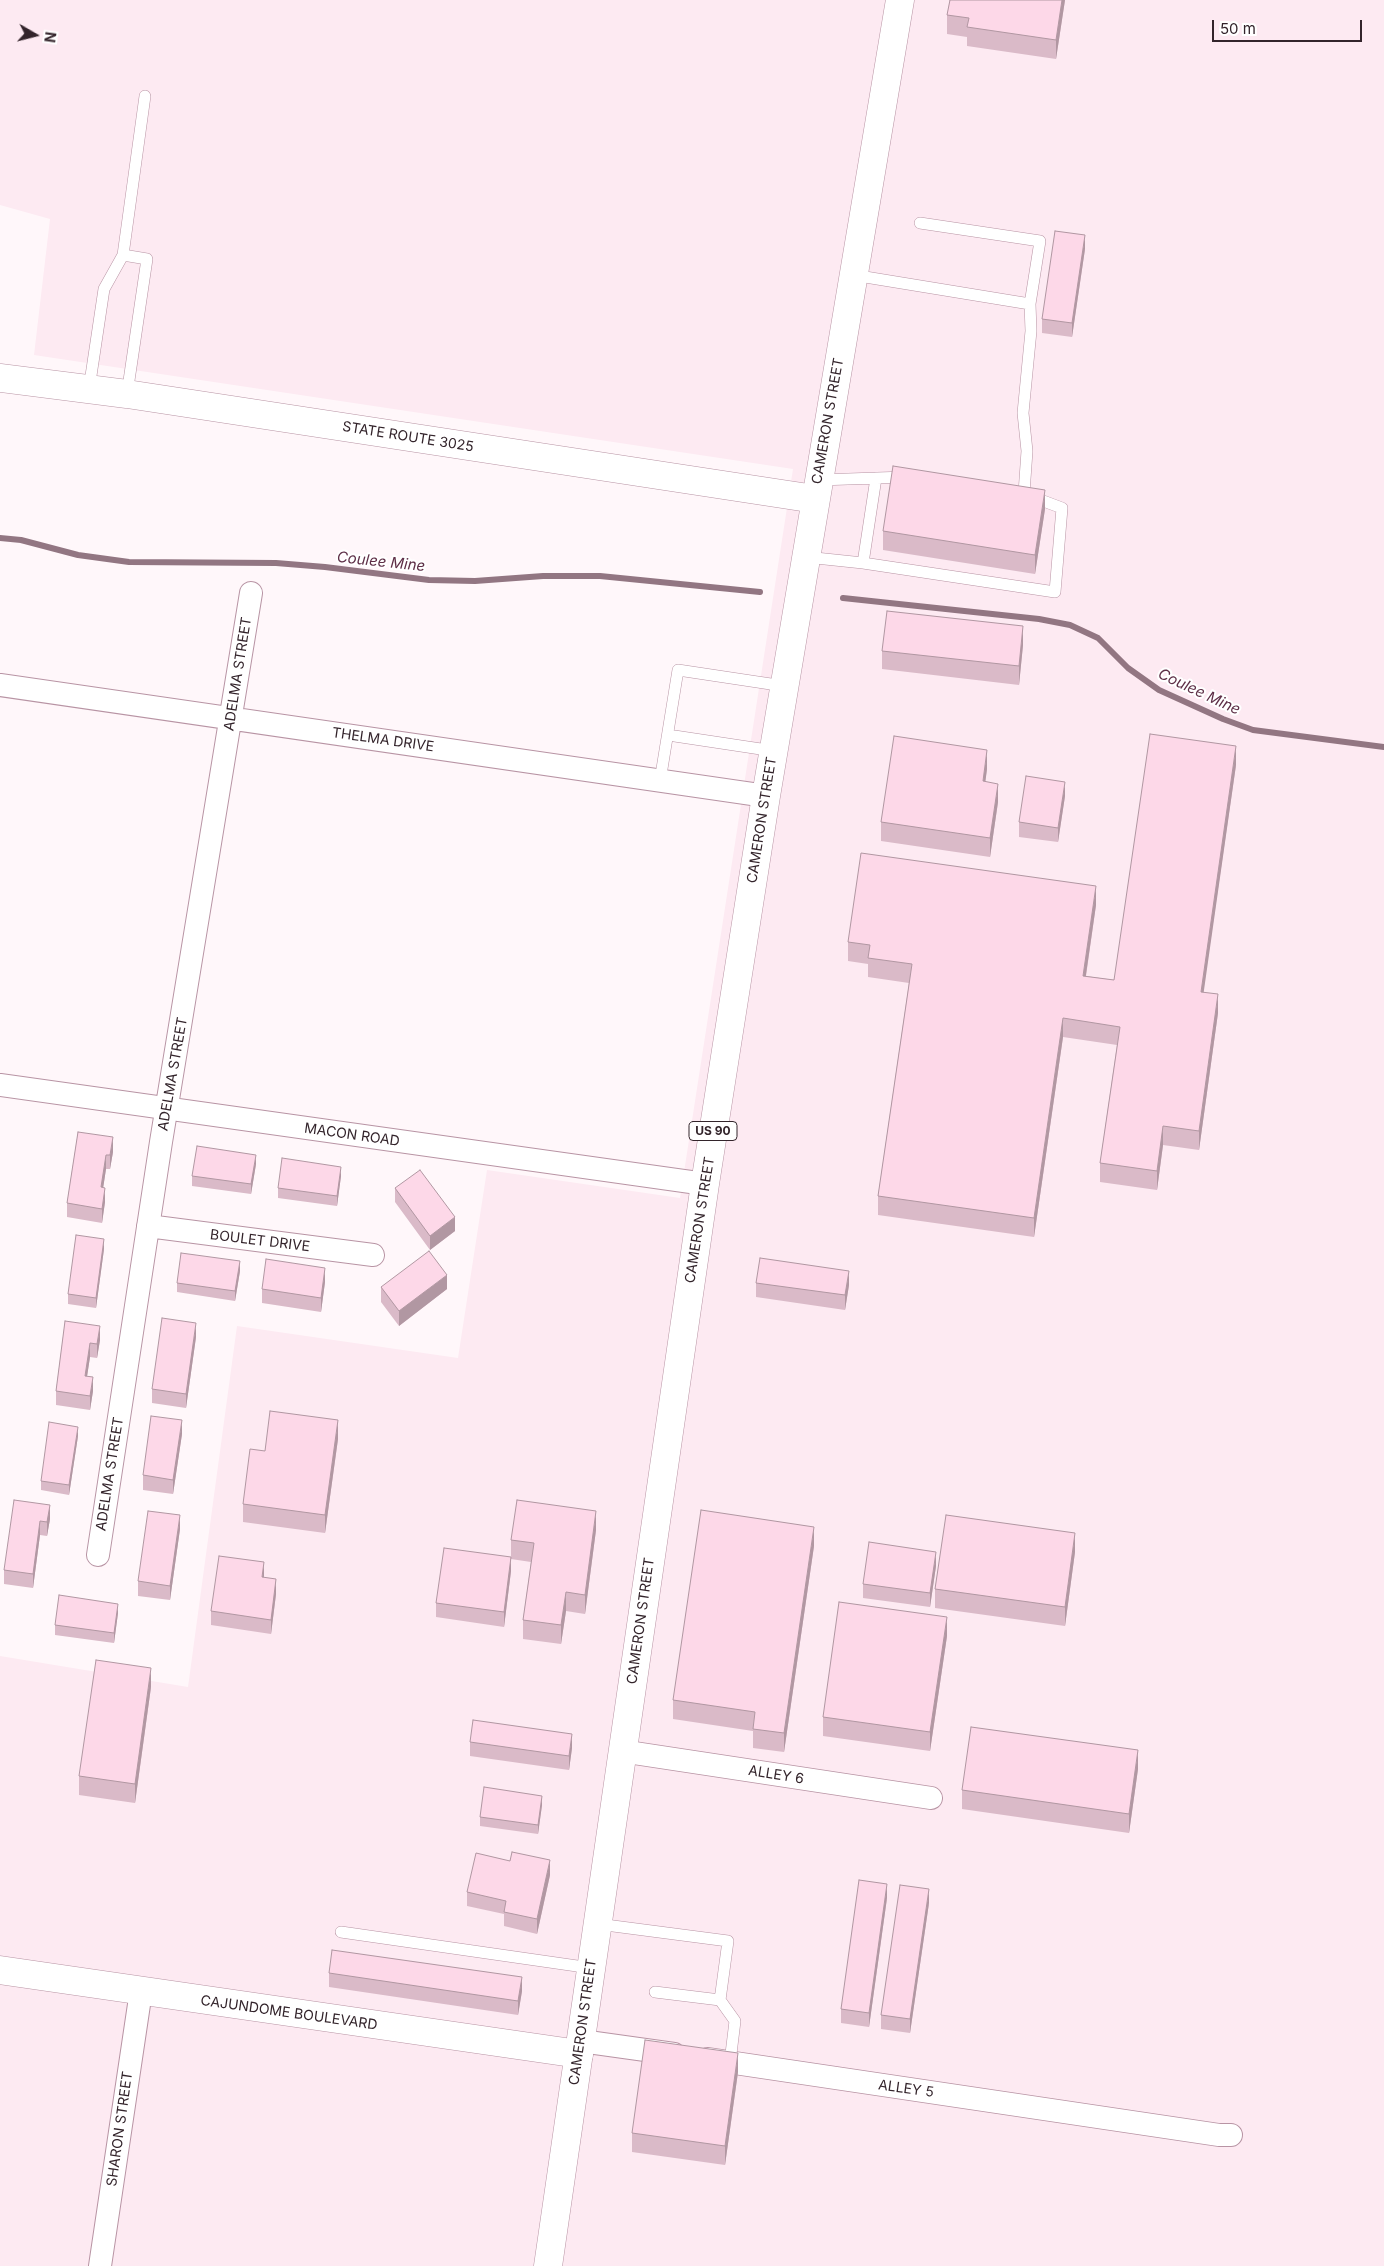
<!DOCTYPE html>
<style>
body{margin:0}
#map{position:relative;width:1384px;height:2266px;overflow:hidden;background:#fff7fa;font-family:Inter,sans-serif}
canvas{display:block}
.north{position:absolute;left:10px;top:10px;width:50px;height:50px;-webkit-text-stroke:4px #fff;paint-order:stroke;rotate:98deg;font-size:14px;font-weight:700;line-height:20px;text-align:center;color:#33242b}
.north::after{content:'';display:block;margin:auto;width:18px;height:22px;background:#33242b;clip-path:polygon(50% 0,100% 100%,50% 72%,0 100%)}
.scale{position:absolute;left:1212px;top:20px;width:150px;height:22px;box-sizing:border-box;border:2px solid #33242b;border-top:0;padding-left:6px;font-size:15px;line-height:18px;white-space:nowrap;color:#33242b;-webkit-text-stroke:4px #fff;paint-order:stroke}
</style>
<div id="map">
<canvas width="1384" height="2266"></canvas>
<div class="north">N</div>
<div class="scale">50 m</div>
</div>
<script>
const ctx = document.querySelector('canvas').getContext('2d');
ctx.lineJoin = 'round';
function fillPath(path, color) { ctx.fillStyle = color; ctx.fill(path, 'evenodd'); }
const shape = rows => new Path2D(rows.map(r => 'M' + r).join(''));
function strokePath(path, color, width, dash) { ctx.strokeStyle = color; ctx.lineWidth = width; ctx.lineCap = dash ? 'butt' : 'round'; ctx.setLineDash(dash || []); ctx.stroke(path); }
function label(font, color, halo, rows, align = 'center') {
  ctx.font = font + ' Inter,sans-serif'; ctx.lineWidth = 4; ctx.setLineDash([]); ctx.textBaseline = 'middle'; ctx.strokeStyle = halo; ctx.fillStyle = color; for (const [text, x, y, turn = 0] of rows) {
    ctx.save(); ctx.translate(x, y); ctx.rotate((+turn || 0) * Math.PI / 180); ctx.textAlign = isNaN(turn) ? turn : align; if (halo) ctx.strokeText(text, 0, 0); ctx.fillText(text, 0, 0); ctx.restore();
  }
}
fillPath(shape([
 [0,0,1384,0,1384,2266,0,2266,0,1656,188,1687,237,1326,458,1358,487,1170,680,1198,793,469,34,355,50,219,0,205]
]), '#fdeaf2');
strokePath(shape([
 [0,538,21,540,78,555,129,562,276,563,325,567,429,580,475,581,543,576,600,576,760,592],
 [843,598,1039,619,1070,625,1098,638,1128,668,1159,690,1223,719,1253,730,1384,747]
]), '#927682', 6);
const service = shape([
 [123,255,147,259,127,394],
 [853,275,1030,304,1040,241,920,223],
 [89,389,104,289,123,255,145,96],
 [819,480,906,477],
 [1016,492,1024,493,1027,451,1023,413,1031,331,1030,304],
 [806,557,863,563,876,478],
 [863,563,1055,592,1062,508,1030,496],
 [668,735,774,751],
 [660,781,678,670,784,686],
 [598,1924,728,1941,720,2000,655,1992],
 [341,1932,591,1968],
 [720,2000,735,2021,730,2062]
]);
const minor = shape([
 [0,685,766,796],
 [0,1085,705,1184],
 [148,1226,373,1255],
 [98,1555,161,1142,251,593],
 [621,1751,931,1798],
 [581,2041,674,2054],
 [708,2059,1219,2135,1231,2135],
 [100,2266,141,1991]
]);
const tertiary = shape([
 [0,1970,579,2054]
]);
const secondary = shape([
 [0,378,127,394,815,499]
]);
const primary = shape([
 [548,2266,705,1184,766,796,900,0]
]);
strokePath(service, '#b894a4', 12);
strokePath(minor, '#b894a4', 24);
strokePath(tertiary, '#b894a4', 29);
strokePath(secondary, '#b894a4', 29);
strokePath(primary, '#b894a4', 29);
strokePath(service, '#fff', 11);
strokePath(minor, '#fff', 22);
strokePath(tertiary, '#fff', 28);
strokePath(secondary, '#fff', 28);
strokePath(primary, '#fff', 28);
fillPath(shape([
 [950,0,1065,0,1056,59,967,46,967,37,947,34,947,15],
 [1085,249,1072,337,1042,333,1042,319],
 [1045,509,1035,574,883,550,883,531],
 [1023,645,1019,685,882,669,882,651],
 [1236,765,1203,992,1218,1013,1199,1150,1163,1145,1157,1190,1100,1182,1100,1163,1117,1045,1063,1037,1034,1237,878,1215,878,1196,909,983,868,977,868,964,848,961,848,942,1096,905,1086,976,1114,980],
 [987,769,985,782,998,802,990,857,881,841,881,822],
 [1065,796,1058,842,1019,837,1019,822],
 [78,1132,113,1152,110,1169,106,1169,103,1188,105,1202,102,1223,67,1217,67,1203],
 [256,1164,251,1194,192,1186,192,1176],
 [341,1176,337,1206,278,1198,278,1188],
 [395,1188,455,1231,430,1250,395,1202],
 [104,1249,96,1308,68,1304,68,1294],
 [240,1271,235,1301,177,1292,177,1283],
 [325,1282,321,1312,262,1303,262,1289],
 [756,1283,849,1285,845,1310,756,1297],
 [381,1287,447,1289,399,1326,381,1302],
 [65,1321,100,1340,97,1358,90,1357,87,1376,93,1391,90,1410,56,1405,56,1391],
 [196,1337,186,1408,152,1403,152,1389],
 [182,1434,173,1494,143,1490,143,1475],
 [78,1436,69,1495,41,1490,41,1481],
 [338,1439,325,1533,243,1522,243,1504,265,1451],
 [50,1505,50,1519,47,1536,40,1535,33,1588,4,1584,4,1570],
 [180,1529,170,1600,138,1596,138,1581],
 [596,1530,585,1614,566,1611,561,1644,523,1639,523,1620,531,1562,511,1559,511,1571,504,1627,436,1617,436,1603,511,1557,511,1540],
 [814,1546,784,1752,753,1748,753,1731,673,1719,673,1700],
 [1075,1552,1065,1626,935,1608,935,1589],
 [936,1566,930,1607,863,1598,863,1584],
 [264,1578,276,1594,271,1634,211,1625,211,1611],
 [118,1613,114,1643,55,1635,55,1625],
 [947,1636,930,1751,823,1736,823,1717],
 [151,1687,135,1803,79,1795,79,1776],
 [470,1742,572,1748,569,1770,470,1756],
 [1138,1769,1129,1833,962,1809,962,1790],
 [542,1805,538,1834,480,1826,480,1817],
 [550,1875,537,1934,504,1926,504,1914,467,1906,467,1892],
 [887,1898,869,2027,841,2023,841,2009],
 [929,1903,910,2033,881,2029,881,2015],
 [329,1973,522,1991,518,2015,329,1987],
 [738,2072,725,2165,632,2152,632,2133]
]), '#dabac8');
fillPath(shape([
 [1062,0,1065,0,1056,59,1056,40],
 [1085,235,1085,249,1072,337,1072,323],
 [1045,490,1045,509,1035,574,1035,555],
 [1023,626,1023,645,1019,685,1019,666],
 [1236,746,1236,765,1201,1011,1201,992],
 [987,750,987,769,983,800,983,781],
 [1065,782,1065,796,1058,842,1058,828],
 [998,784,998,802,990,857,990,838],
 [1096,886,1096,905,1083,995,1083,976],
 [1218,994,1218,1013,1199,1150,1199,1131],
 [1063,1018,1063,1037,1034,1237,1034,1218],
 [1163,1126,1163,1145,1157,1190,1157,1171],
 [113,1137,113,1152,110,1169,110,1155],
 [106,1155,106,1169,101,1202,101,1187],
 [256,1155,256,1164,251,1194,251,1184],
 [341,1167,341,1176,337,1206,337,1196],
 [105,1188,105,1202,102,1223,102,1209],
 [455,1217,455,1231,430,1250,430,1236],
 [104,1239,104,1249,96,1308,96,1298],
 [240,1261,240,1271,235,1301,235,1291],
 [325,1268,325,1282,321,1312,321,1298],
 [849,1271,849,1285,845,1310,845,1295],
 [447,1275,447,1289,399,1326,399,1311],
 [196,1323,196,1337,186,1408,186,1394],
 [100,1326,100,1340,97,1358,97,1344],
 [90,1343,90,1357,85,1390,85,1376],
 [93,1377,93,1391,90,1410,90,1396],
 [182,1420,182,1434,173,1494,173,1480],
 [338,1420,338,1439,325,1533,325,1515],
 [78,1427,78,1436,69,1495,69,1485],
 [50,1505,50,1519,47,1536,47,1522],
 [596,1511,596,1530,585,1614,585,1595],
 [180,1515,180,1529,170,1600,170,1586],
 [40,1521,40,1535,33,1588,33,1574],
 [814,1527,814,1546,784,1752,784,1733],
 [1075,1533,1075,1552,1065,1626,1065,1607],
 [936,1552,936,1566,930,1607,930,1593],
 [511,1557,511,1571,504,1627,504,1612],
 [264,1562,264,1576,262,1592,262,1577],
 [276,1579,276,1594,271,1634,271,1620],
 [566,1592,566,1611,561,1644,561,1625],
 [118,1604,118,1613,114,1643,114,1633],
 [947,1617,947,1636,930,1751,930,1732],
 [151,1668,151,1687,135,1803,135,1784],
 [572,1734,572,1748,569,1770,569,1756],
 [1138,1750,1138,1769,1129,1833,1129,1814],
 [542,1796,542,1805,538,1834,538,1825],
 [550,1860,550,1875,537,1934,537,1919],
 [887,1884,887,1898,869,2027,869,2013],
 [929,1889,929,1903,910,2033,910,2019],
 [522,1977,522,1991,518,2015,518,2001],
 [738,2053,738,2072,725,2165,725,2146]
]), '#b197a2');
const building = shape([
 [950,0,1062,0,1056,40,967,27,969,18,947,15,950,0],
 [1055,231,1085,235,1072,323,1042,319,1055,231],
 [893,466,1045,490,1035,555,883,531,893,466],
 [887,611,1023,626,1019,666,882,651,887,611],
 [1150,734,1236,746,1201,992,1218,994,1199,1131,1163,1126,1157,1171,1100,1163,1120,1027,1063,1018,1034,1218,878,1196,912,964,868,958,870,945,848,942,861,853,1096,886,1083,976,1114,980,1150,734],
 [894,736,987,750,983,781,998,784,990,838,881,822,894,736],
 [1026,776,1065,782,1058,828,1019,822,1026,776],
 [78,1132,113,1137,110,1155,106,1155,101,1187,105,1188,102,1209,67,1203,78,1132],
 [197,1146,256,1155,251,1184,192,1176,197,1146],
 [282,1158,341,1167,337,1196,278,1188,282,1158],
 [420,1170,455,1217,430,1236,395,1188,420,1170],
 [76,1235,104,1239,96,1298,68,1294,76,1235],
 [429,1251,447,1275,399,1311,381,1287,429,1251],
 [181,1253,240,1261,235,1291,177,1283,181,1253],
 [760,1258,849,1271,845,1295,756,1283,760,1258],
 [266,1259,325,1268,321,1298,262,1289,266,1259],
 [162,1318,196,1323,186,1394,152,1389,162,1318],
 [65,1321,100,1326,97,1344,90,1343,85,1376,93,1377,90,1396,56,1391,65,1321],
 [270,1411,338,1420,325,1515,243,1504,250,1449,265,1451,270,1411],
 [151,1416,182,1420,173,1480,143,1475,151,1416],
 [49,1422,78,1427,69,1485,41,1481,49,1422],
 [14,1500,50,1505,47,1522,40,1521,33,1574,4,1570,14,1500],
 [517,1500,596,1511,585,1595,566,1592,561,1625,523,1620,534,1543,511,1540,517,1500],
 [701,1510,814,1527,784,1733,753,1729,755,1712,673,1700,701,1510],
 [148,1511,180,1515,170,1586,138,1581,148,1511],
 [946,1515,1075,1533,1065,1607,935,1589,946,1515],
 [869,1542,936,1552,930,1593,863,1584,869,1542],
 [444,1548,511,1557,504,1612,436,1603,444,1548],
 [219,1556,264,1562,262,1577,276,1579,271,1620,211,1611,219,1556],
 [59,1595,118,1604,114,1633,55,1625,59,1595],
 [839,1602,947,1617,930,1732,823,1717,839,1602],
 [96,1660,151,1668,135,1784,79,1776,96,1660],
 [473,1720,572,1734,569,1756,470,1742,473,1720],
 [971,1727,1138,1750,1129,1814,962,1790,971,1727],
 [484,1787,542,1796,538,1825,480,1817,484,1787],
 [512,1852,550,1860,537,1919,504,1912,506,1901,467,1892,476,1853,510,1861,512,1852],
 [859,1880,887,1884,869,2013,841,2009,859,1880],
 [900,1885,929,1889,910,2019,881,2015,900,1885],
 [332,1950,522,1977,518,2001,329,1973,332,1950],
 [645,2040,738,2053,725,2146,632,2133,645,2040]
]);
fillPath(building, '#fdd8e8');
strokePath(building, '#b197a2', 1);
for (const [x, y, w] of [
 [713,1131,48]
]) { const box = new Path2D(); box.roundRect(x - w / 2, y - 9.5, w, 19, 4); ctx.fillStyle = '#fff'; ctx.fill(box); strokePath(box, '#33242b', 1); }
label('bold 12px', '#33242b', null, [
 ["US 90",713,1131]
]);
label('14px', '#33242b', '#fff', [
 ["CAMERON STREET",828,421,-80],
 ["STATE ROUTE 3025",408,437,9],
 ["ADELMA STREET",238,674,-81],
 ["THELMA DRIVE",383,740,8],
 ["CAMERON STREET",762,820,-81],
 ["ADELMA STREET",173,1074,-80],
 ["MACON ROAD",352,1135,8],
 ["CAMERON STREET",700,1220,-81],
 ["BOULET DRIVE",260,1241,7],
 ["ADELMA STREET",110,1474,-81],
 ["CAMERON STREET",641,1621,-82],
 ["ALLEY 6",776,1775,9],
 ["CAJUNDOME BOULEVARD",289,2013,8],
 ["CAMERON STREET",583,2022,-82],
 ["ALLEY 5",906,2089,8],
 ["SHARON STREET",120,2129,-82]
]);
label('italic 15px', '#5e2f47', '#fff', [
 ["Coulee Mine",381,562,6],
 ["Coulee Mine",1199,692,25]
]);
</script>
